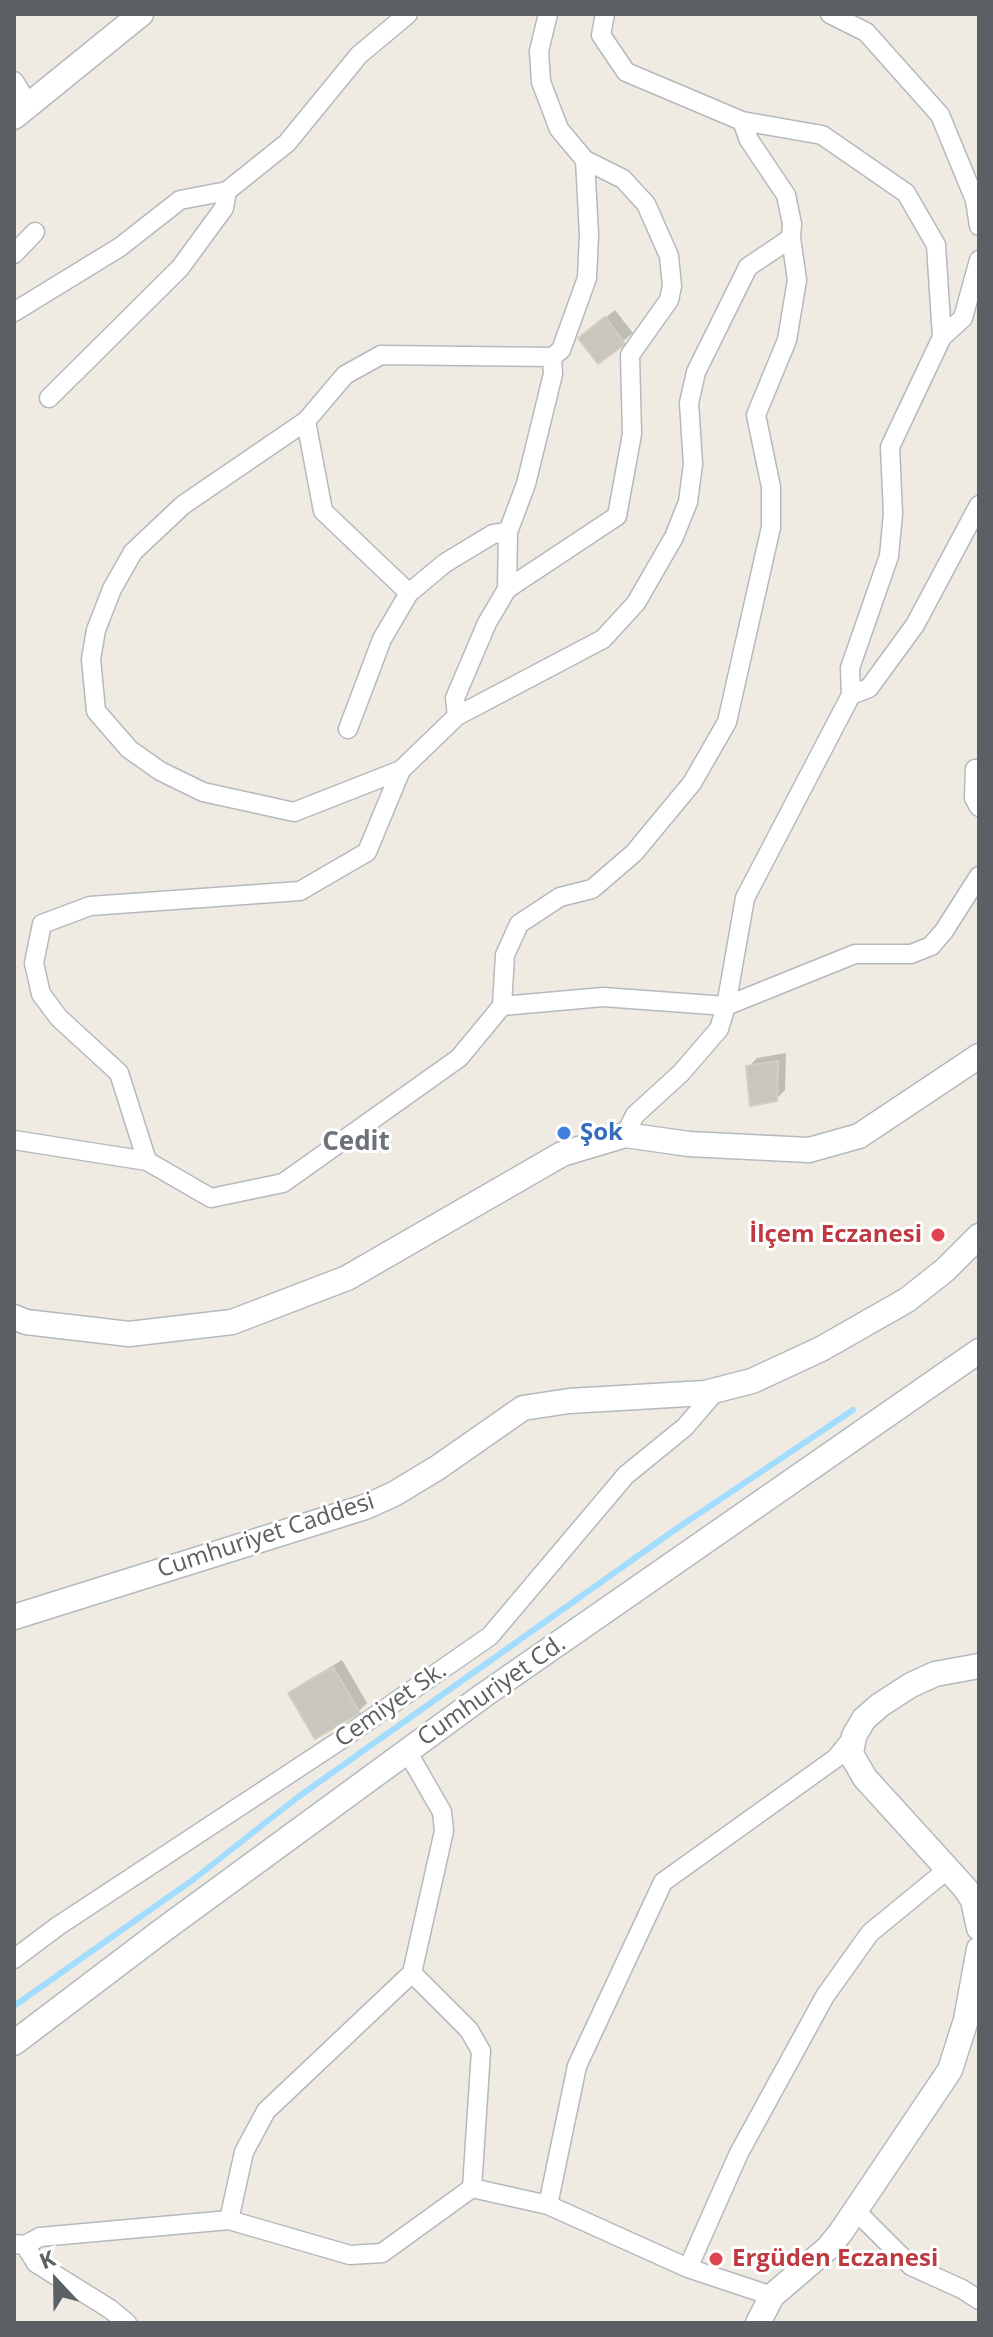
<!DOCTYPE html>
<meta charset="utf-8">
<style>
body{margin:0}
#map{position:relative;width:993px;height:2337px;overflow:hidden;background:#efebe2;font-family:"Open Sans",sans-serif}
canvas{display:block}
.frame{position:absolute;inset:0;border:16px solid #5b6065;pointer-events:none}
.north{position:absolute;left:16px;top:2241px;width:80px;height:80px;-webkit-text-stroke:6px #fff;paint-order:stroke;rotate:338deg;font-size:22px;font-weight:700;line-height:32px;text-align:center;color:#5b6065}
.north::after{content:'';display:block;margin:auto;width:28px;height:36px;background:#5b6065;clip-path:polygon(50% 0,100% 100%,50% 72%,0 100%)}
</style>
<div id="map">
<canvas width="993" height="2337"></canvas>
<div class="frame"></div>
<div class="north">K</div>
</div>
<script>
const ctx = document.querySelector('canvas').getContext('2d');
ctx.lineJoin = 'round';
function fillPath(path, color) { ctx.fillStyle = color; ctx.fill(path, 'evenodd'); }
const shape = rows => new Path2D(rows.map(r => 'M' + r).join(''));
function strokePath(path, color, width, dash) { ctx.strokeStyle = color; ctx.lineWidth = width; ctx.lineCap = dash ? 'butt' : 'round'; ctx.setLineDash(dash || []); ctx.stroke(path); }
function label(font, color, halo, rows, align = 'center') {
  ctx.font = font + ' "Open Sans",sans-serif'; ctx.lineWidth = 6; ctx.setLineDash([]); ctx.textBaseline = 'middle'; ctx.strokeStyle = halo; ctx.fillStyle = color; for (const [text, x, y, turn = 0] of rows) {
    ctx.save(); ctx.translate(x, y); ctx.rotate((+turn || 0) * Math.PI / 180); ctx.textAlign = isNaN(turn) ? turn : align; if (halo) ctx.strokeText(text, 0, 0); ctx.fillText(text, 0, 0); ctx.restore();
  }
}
fillPath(shape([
 [615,310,633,333,598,361,581,338],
 [786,1053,785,1090,776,1099,748,1067,757,1058],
 [342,1660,367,1703,358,1712,291,1694,300,1685]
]), '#0003');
strokePath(shape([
 [14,2006,194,1879,298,1797,676,1529,853,1410]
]), '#a2ddff', 6);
const building = shape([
 [605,317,625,344,598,364,578,338,605,317],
 [778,1061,777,1101,750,1106,746,1066,778,1061],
 [333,1667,360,1713,315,1739,288,1693,333,1667]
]);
fillPath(building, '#cac6bf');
strokePath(building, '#d4cdc0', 2);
const street = shape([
 [605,14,601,35,626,72,742,121,822,135,906,193,936,245,942,337],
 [830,14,866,32,940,115,975,200,979,226],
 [14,81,29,105],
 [585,160,589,235,587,278,561,350,552,357,381,355,345,375,306,421,183,505,133,552,112,589,96,630,91,659,96,711,129,749,160,771,203,792,294,812,401,770,457,716,603,639,636,603,674,537,688,502,693,464,689,403,696,372,748,267,791,238],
 [14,254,35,232],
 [14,312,120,247,180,200,227,191,287,143,359,55,408,14],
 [49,398,180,268,224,208,227,191],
 [306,421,323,511,409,593],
 [507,589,508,532,526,484,553,374,552,357],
 [851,695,869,688,915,625,979,505],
 [457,716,455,698,487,623,507,589,617,516,632,434,630,355,669,300,672,286,669,256,646,204,623,179,585,160,559,129,541,82,539,51,548,14],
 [348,729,382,639,409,593,445,563,493,534,508,532],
 [975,769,974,798,979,807],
 [502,1006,603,997,726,1006,855,954,911,954,931,946,944,931,979,876],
 [625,1135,635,1115,681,1073,719,1029,726,1006,745,898,851,695,850,668,889,556,893,514,890,447,942,337,963,318,979,260],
 [14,1140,147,1161,211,1198,283,1183,459,1058,502,1006,505,955,519,924,560,897,592,889,634,853,692,783,727,722,771,527,771,487,756,415,787,340,797,280,791,238,792,224,786,195,749,140,742,121],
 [147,1161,119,1073,59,1018,41,994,34,963,42,924,90,906,300,891,367,852,401,770],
 [14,1959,58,1926,339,1741,490,1636,626,1475,685,1427,716,1391],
 [412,1973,469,2030,481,2051,472,2188],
 [548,2205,577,2066,663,1882,836,1758,854,1736],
 [856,2211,911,2266,962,2289,979,2300],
 [229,2220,244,2152,266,2111,412,1973,444,1831,442,1812,407,1751],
 [14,2244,25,2245,36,2263,110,2309,127,2323],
 [25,2245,40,2237,229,2220,350,2255,382,2253,472,2188,548,2205,688,2268,772,2296],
 [688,2268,739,2153,825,1996,870,1933,948,1869]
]);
const secondary = shape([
 [14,117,141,14],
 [14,1317,26,1322,129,1334,232,1322,347,1278,562,1154,625,1135,689,1144,809,1150,859,1136,979,1056],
 [14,1617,365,1507,394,1494,437,1468,523,1408,569,1401,705,1393,752,1381,821,1349,907,1300,945,1270,979,1236],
 [979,1666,935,1674,911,1685,880,1705,864,1719,854,1736,851,1754,865,1778,965,1888,973,1900,979,1928],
 [14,2043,163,1930,484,1695,979,1351],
 [758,2323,772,2296,828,2248,841,2232,950,2070,966,2020,979,1949]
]);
strokePath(street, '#b5b9be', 21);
strokePath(secondary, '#b4b9be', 27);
strokePath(street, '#fff', 18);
strokePath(secondary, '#fff', 24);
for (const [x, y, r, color] of [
 [564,1133,8,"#3f7fe0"],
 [938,1235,8,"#e0444e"],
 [716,2259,8,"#e0444e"]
]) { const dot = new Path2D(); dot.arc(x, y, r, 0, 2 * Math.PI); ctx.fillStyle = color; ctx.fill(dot); strokePath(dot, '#fff', 3); }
label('bold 24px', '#366cbe', '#fff', [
 ["Şok",580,1133]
], 'left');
label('bold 24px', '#be3a42', '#fff', [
 ["İlçem Eczanesi",922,1235],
 ["Ergüden Eczanesi",732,2259,"left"]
], 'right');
label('24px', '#5b6065', '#fff', [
 ["Cumhuriyet Caddesi",266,1536,-18],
 ["Cumhuriyet Cd.",492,1691,-35],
 ["Cemiyet Sk.",391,1705,-35]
]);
label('bold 26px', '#6c7277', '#fff', [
 ["Cedit",356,1143]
]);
</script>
